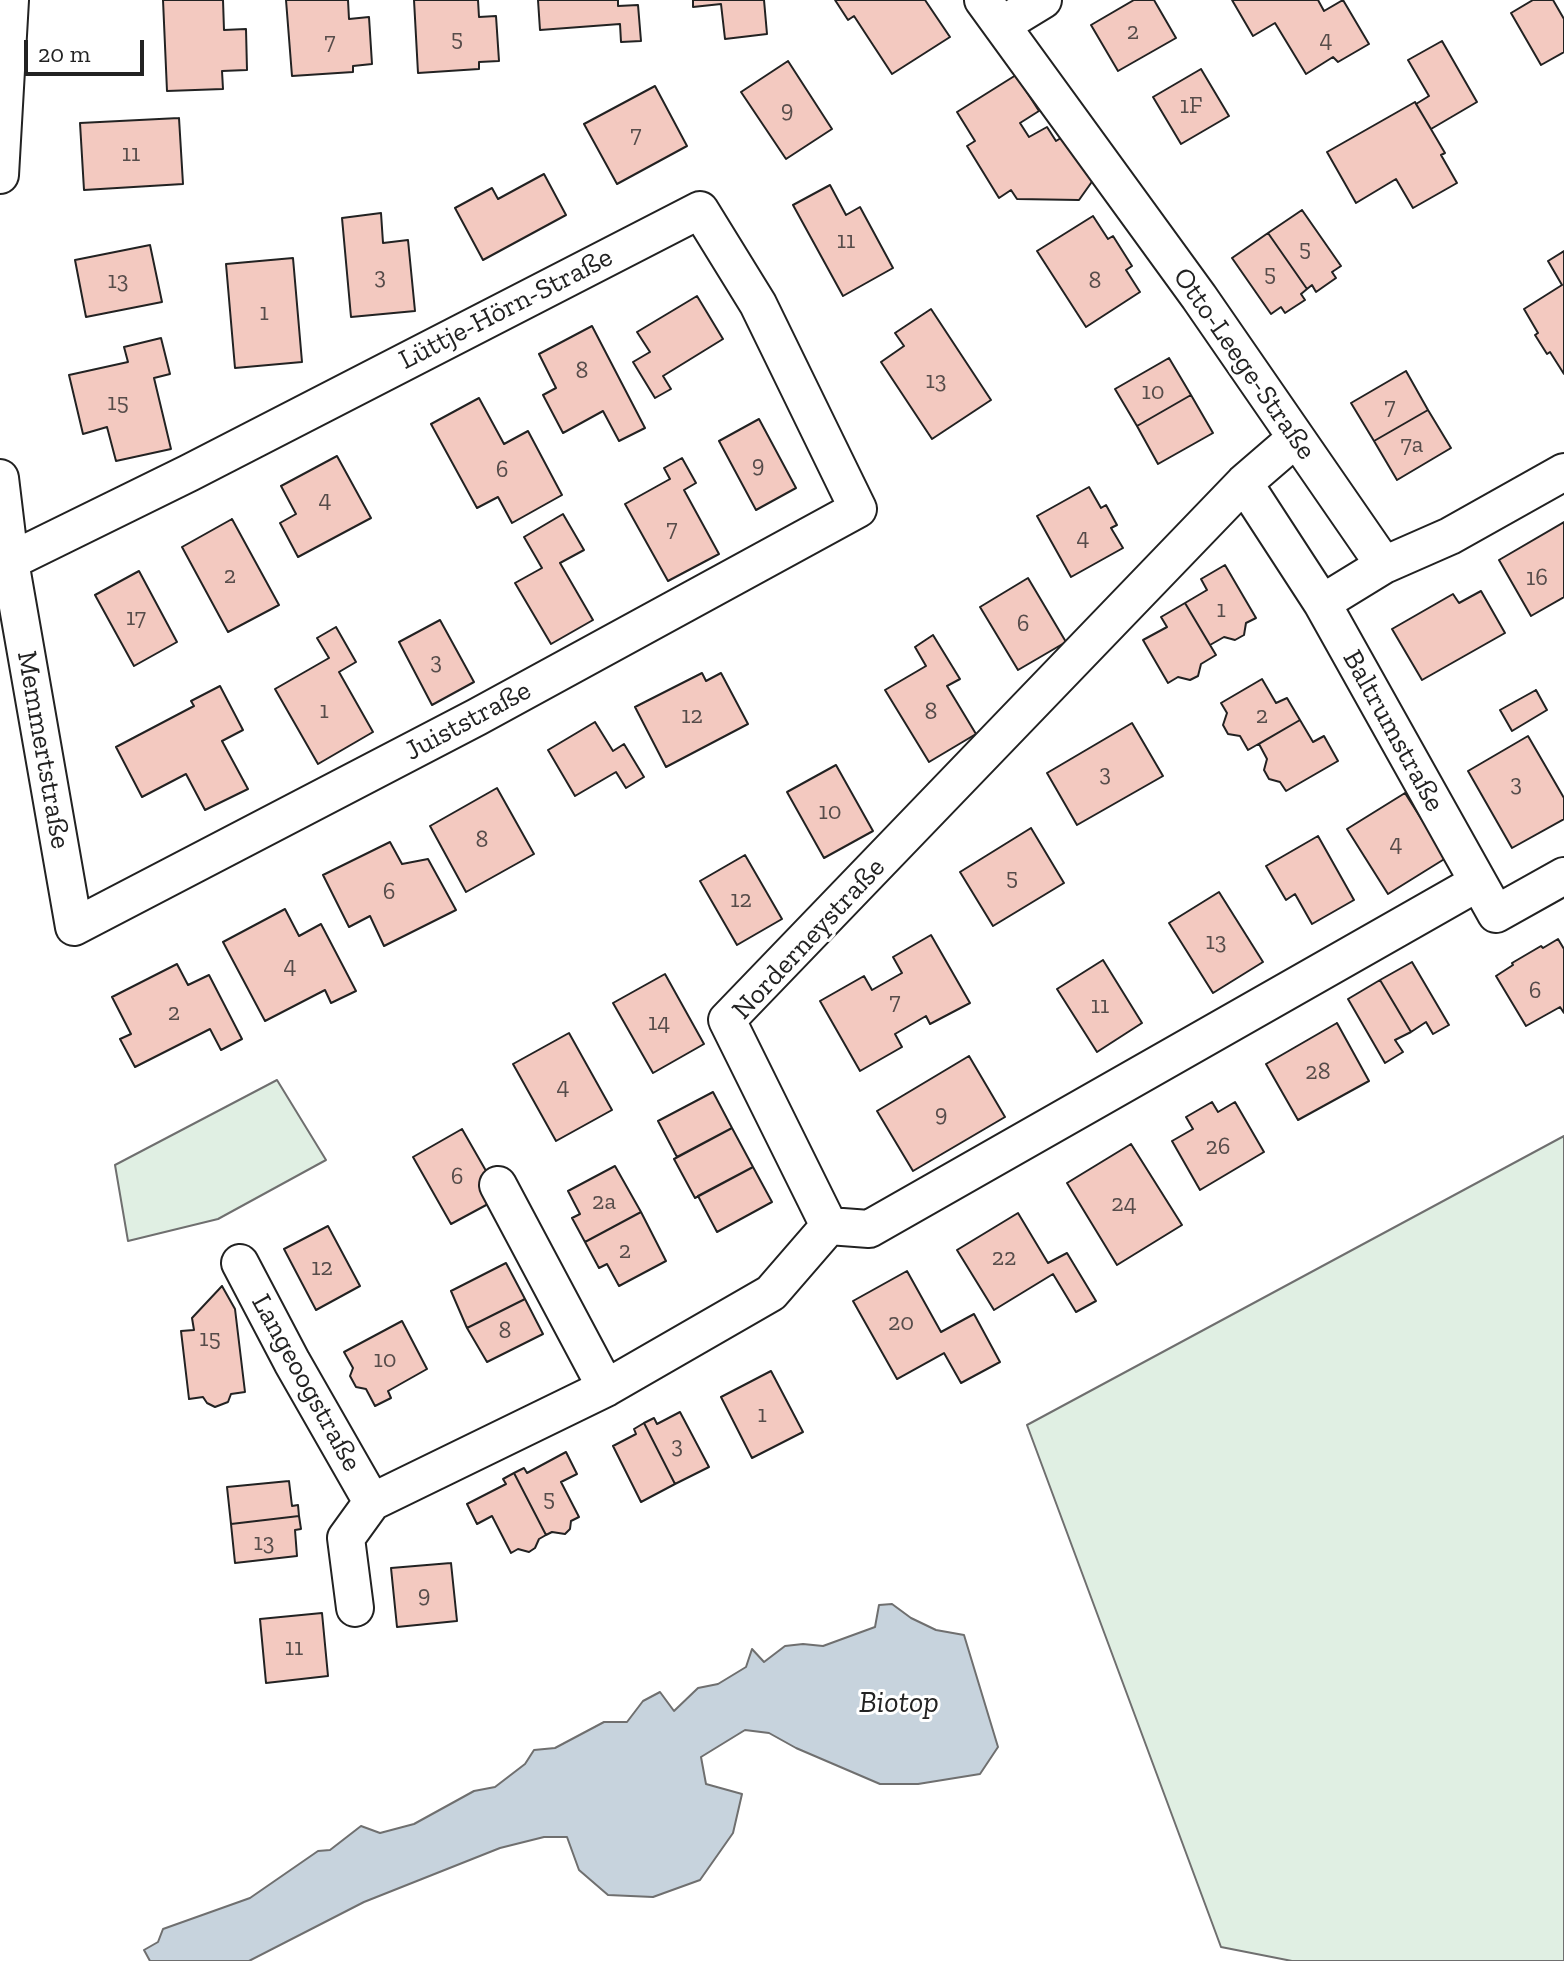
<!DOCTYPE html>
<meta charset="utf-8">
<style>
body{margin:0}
#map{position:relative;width:1564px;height:1961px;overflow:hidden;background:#fff;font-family:"Zilla Slab",serif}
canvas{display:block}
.scale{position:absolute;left:24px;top:40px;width:120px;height:36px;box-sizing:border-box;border:4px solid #222;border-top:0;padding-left:10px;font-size:24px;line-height:28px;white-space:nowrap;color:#222;-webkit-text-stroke:6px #fff;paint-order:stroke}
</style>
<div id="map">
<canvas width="1564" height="1961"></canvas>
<div class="scale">20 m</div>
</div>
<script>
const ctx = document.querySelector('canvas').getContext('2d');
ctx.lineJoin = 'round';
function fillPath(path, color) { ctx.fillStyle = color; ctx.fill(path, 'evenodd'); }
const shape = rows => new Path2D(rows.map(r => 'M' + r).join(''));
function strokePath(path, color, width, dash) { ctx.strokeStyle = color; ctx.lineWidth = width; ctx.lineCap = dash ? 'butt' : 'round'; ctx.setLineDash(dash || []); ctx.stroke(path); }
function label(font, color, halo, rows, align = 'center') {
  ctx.font = font + ' "Zilla Slab",serif'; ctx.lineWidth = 6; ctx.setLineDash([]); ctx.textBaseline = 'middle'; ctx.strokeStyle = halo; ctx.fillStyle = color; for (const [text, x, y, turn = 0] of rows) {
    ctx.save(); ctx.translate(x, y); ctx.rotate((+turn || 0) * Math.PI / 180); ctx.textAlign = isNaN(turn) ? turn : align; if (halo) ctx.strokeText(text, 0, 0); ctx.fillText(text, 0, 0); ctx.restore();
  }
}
const green = shape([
 [277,1080,326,1160,218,1219,128,1241,115,1165,277,1080],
 [1564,1136,1564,1961,1292,1961,1221,1947,1027,1425,1564,1136]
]);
fillPath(green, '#e0efe3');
strokePath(green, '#6f6f6f', 2);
const water = shape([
 [892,1604,911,1618,936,1630,964,1635,998,1747,980,1774,918,1784,880,1784,796,1748,769,1733,745,1730,701,1757,706,1784,742,1794,733,1833,700,1880,653,1897,608,1895,579,1870,567,1837,544,1837,500,1848,364,1902,249,1961,150,1961,144,1950,158,1942,163,1929,250,1898,318,1851,330,1850,361,1826,380,1833,414,1824,474,1791,495,1787,525,1764,534,1750,555,1748,604,1722,627,1722,643,1701,660,1692,674,1711,698,1688,718,1684,746,1667,752,1649,764,1662,785,1646,803,1644,823,1646,875,1627,879,1605,892,1604]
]);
fillPath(water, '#c7d3dd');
strokePath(water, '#6f6f6f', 2);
const building = shape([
 [163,0,223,0,224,30,246,29,247,70,222,71,223,89,167,91,163,0],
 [286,0,348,0,349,19,369,17,372,64,353,66,353,72,292,76,286,0],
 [414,0,478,0,479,17,496,16,499,61,479,62,479,69,418,73,414,0],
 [538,0,618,0,618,6,638,5,641,41,621,42,620,24,540,30,538,0],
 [693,0,764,0,767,34,725,39,721,4,693,7,693,0],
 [835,0,925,0,950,37,892,74,854,16,848,20,835,0],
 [1134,0,1154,0,1176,38,1118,71,1091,25,1134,0],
 [1232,0,1318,0,1324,11,1343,0,1369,44,1338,62,1333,57,1306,74,1275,23,1253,36,1232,0],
 [1533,0,1553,0,1564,19,1564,52,1541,65,1511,13,1533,0],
 [1442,41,1477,102,1431,129,1416,104,1429,96,1408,60,1442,41],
 [788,61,832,129,786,159,741,92,788,61],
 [1201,69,1229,116,1181,144,1153,97,1201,69],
 [1016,75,1039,111,1020,123,1029,137,1047,127,1056,141,1069,133,1096,176,1079,200,1017,199,1011,190,999,198,967,146,975,141,957,112,1016,75],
 [655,86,687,146,617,184,584,124,655,86],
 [1415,102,1445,153,1441,155,1457,183,1413,208,1396,179,1356,203,1327,152,1415,102],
 [179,118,183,184,84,190,80,123,179,118],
 [544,174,566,215,483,260,455,208,492,188,498,199,544,174],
 [830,185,846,215,860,207,893,268,843,296,793,205,830,185],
 [1302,210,1341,266,1332,272,1336,278,1316,292,1312,285,1307,289,1268,233,1302,210],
 [381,213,383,243,408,240,415,311,351,317,342,218,381,213],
 [1093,216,1108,239,1113,236,1132,266,1126,270,1140,292,1086,327,1037,251,1093,216],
 [1268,233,1307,289,1301,294,1305,300,1285,313,1281,307,1271,314,1232,258,1268,233],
 [150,245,162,302,86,317,75,260,150,245],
 [1564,251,1564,374,1550,352,1547,354,1535,335,1538,333,1524,309,1562,285,1548,261,1564,251],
 [293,258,302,362,235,368,226,264,293,258],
 [697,296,723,339,663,376,671,389,655,398,633,362,650,352,637,332,697,296],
 [931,309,991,400,932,439,881,362,904,346,895,333,931,309],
 [592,326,645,428,619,441,603,411,563,433,543,395,556,388,539,354,592,326],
 [161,338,170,374,154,378,171,449,116,461,107,427,83,434,69,375,128,362,124,347,161,338],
 [1169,358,1191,395,1137,426,1115,389,1169,358],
 [1406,371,1428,410,1374,441,1351,403,1406,371],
 [1191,395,1213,433,1158,464,1137,426,1191,395],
 [479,398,504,444,528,431,562,495,512,523,498,497,477,508,431,424,479,398],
 [1428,410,1451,448,1397,480,1374,441,1428,410],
 [759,419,796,488,756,510,719,441,759,419],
 [337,456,371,518,298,557,280,523,296,514,281,486,337,456],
 [682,458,696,483,684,490,719,554,668,581,625,504,670,479,664,468,682,458],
 [1089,487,1101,508,1106,505,1117,525,1111,528,1123,548,1071,577,1037,516,1089,487],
 [563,514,584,550,560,563,593,620,551,644,515,583,542,568,524,537,563,514],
 [232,519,279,605,228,632,182,547,232,519],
 [1564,522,1564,597,1531,616,1499,560,1564,522],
 [1225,565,1256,618,1246,623,1244,635,1235,640,1224,637,1210,645,1185,603,1207,590,1201,579,1225,565],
 [139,571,177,642,134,666,95,595,139,571],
 [1028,578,1066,642,1018,670,980,607,1028,578],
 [1481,591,1505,633,1422,680,1392,629,1453,594,1459,603,1481,591],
 [1185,603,1216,655,1201,664,1198,676,1190,680,1178,677,1168,683,1143,640,1167,627,1161,617,1185,603],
 [440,620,474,682,432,705,399,642,440,620],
 [336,627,356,662,339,672,373,732,318,764,275,689,329,658,317,638,336,627],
 [933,635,960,679,947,686,976,734,929,762,885,690,926,666,915,647,933,635],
 [702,673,706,681,721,673,748,724,666,767,635,707,702,673],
 [1262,679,1276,703,1287,698,1300,720,1248,750,1240,736,1228,734,1223,725,1227,713,1221,703,1262,679],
 [220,686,243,730,222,741,248,789,205,810,186,774,142,797,116,747,194,706,191,701,220,686],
 [1536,690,1547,710,1512,731,1500,710,1536,690],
 [1300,720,1313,742,1324,736,1338,761,1286,791,1280,782,1269,779,1264,770,1267,759,1259,744,1300,720],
 [595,722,613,751,624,744,644,777,626,788,616,772,575,796,548,750,595,722],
 [1132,723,1163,776,1077,825,1047,773,1132,723],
 [1528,736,1564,798,1564,819,1512,848,1468,771,1528,736],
 [836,765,873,831,824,858,787,792,836,765],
 [497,788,534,854,466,892,430,826,497,788],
 [1405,793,1446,858,1388,894,1347,829,1405,793],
 [1031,828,1064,883,993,926,960,872,1031,828],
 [1318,836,1354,900,1312,924,1295,894,1286,900,1266,866,1318,836],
 [390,842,402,864,428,859,456,910,384,946,370,916,349,927,323,875,390,842],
 [745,855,782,919,737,945,700,881,745,855],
 [1219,892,1263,962,1213,993,1169,923,1219,892],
 [285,909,299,936,321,924,356,991,331,1003,325,990,265,1021,223,942,285,909],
 [931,935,970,1003,930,1024,926,1016,895,1034,902,1047,860,1071,820,1001,864,976,872,990,902,973,893,957,931,935],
 [1558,939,1564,949,1564,1013,1560,1007,1526,1026,1496,976,1513,965,1512,963,1541,946,1543,948,1558,939],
 [1103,960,1142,1023,1097,1052,1057,989,1103,960],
 [1412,962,1449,1025,1433,1034,1426,1022,1411,1032,1380,980,1412,962],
 [177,964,188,985,209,975,242,1039,221,1050,210,1029,135,1067,120,1039,131,1034,112,997,177,964],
 [665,974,704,1044,653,1073,613,1003,665,974],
 [1380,980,1411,1032,1395,1040,1403,1052,1385,1063,1348,999,1380,980],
 [1337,1023,1369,1081,1298,1120,1266,1064,1337,1023],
 [569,1033,612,1110,556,1141,513,1064,569,1033],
 [969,1056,1005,1117,913,1171,877,1111,969,1056],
 [713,1092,732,1128,677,1157,658,1121,713,1092],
 [1212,1102,1218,1112,1235,1102,1264,1152,1200,1190,1172,1141,1193,1129,1186,1117,1212,1102],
 [732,1128,753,1167,695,1198,674,1159,732,1128],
 [462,1129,501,1197,451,1224,413,1157,462,1129],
 [1131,1144,1182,1225,1117,1265,1067,1183,1131,1144],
 [615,1166,641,1212,585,1242,572,1218,580,1214,568,1191,615,1166],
 [753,1167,772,1202,717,1232,698,1196,753,1167],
 [641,1212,666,1261,619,1286,607,1264,599,1268,585,1242,641,1212],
 [1018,1213,1048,1263,1067,1253,1096,1301,1076,1312,1053,1274,994,1310,957,1250,1018,1213],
 [328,1226,360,1286,316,1310,284,1249,328,1226],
 [506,1263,525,1299,467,1328,451,1291,506,1263],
 [907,1271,941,1332,974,1314,1000,1362,961,1383,944,1353,897,1379,853,1301,907,1271],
 [222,1286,235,1309,245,1392,231,1394,228,1402,215,1407,207,1403,203,1397,189,1399,181,1331,194,1330,192,1318,222,1286],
 [525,1299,543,1334,487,1362,467,1328,525,1299],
 [402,1321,427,1369,388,1391,391,1398,375,1406,366,1389,356,1387,350,1376,353,1368,344,1352,402,1321],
 [771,1371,803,1432,752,1458,721,1397,771,1371],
 [680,1412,709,1467,675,1484,644,1423,654,1418,657,1424,680,1412],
 [644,1423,675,1484,641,1502,613,1446,636,1434,634,1429,644,1423],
 [566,1452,577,1474,561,1482,579,1517,571,1521,570,1529,565,1534,552,1532,546,1535,514,1473,524,1468,527,1473,566,1452],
 [514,1473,546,1535,539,1539,535,1548,529,1552,518,1549,511,1553,492,1516,477,1524,467,1504,506,1484,503,1479,514,1473],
 [289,1481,292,1506,298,1505,299,1516,231,1524,227,1487,289,1481],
 [299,1516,301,1529,295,1530,297,1556,235,1563,231,1524,299,1516],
 [451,1563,457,1621,397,1627,391,1568,451,1563],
 [322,1613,328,1676,266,1683,260,1619,322,1613]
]);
fillPath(building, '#f3c9c0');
strokePath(building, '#222', 2);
const minor = shape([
 [983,0,1199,297,1384,565,1450,536,1564,472],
 [1002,25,1043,0],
 [0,175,10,0],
 [1295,439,1244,483,727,1020,829,1226,869,1229,1477,883],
 [0,478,10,561,74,927,477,717,858,509,758,304,700,210,189,473,10,561],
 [1244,483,1322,603,1496,914,1564,876],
 [1322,603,1384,565],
 [498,1185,606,1388],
 [240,1263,292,1362,372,1502,606,1388,771,1293,829,1226],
 [355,1608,346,1538,372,1502]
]);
strokePath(minor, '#222', 40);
strokePath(minor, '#fff', 36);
label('24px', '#564c4a', null, [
 ["2",1133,32],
 ["5",457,39],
 ["4",1326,40],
 ["7",330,42],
 ["1F",1191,106],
 ["9",787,110],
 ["7",636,135],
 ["11",131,154],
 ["11",846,241],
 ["5",1305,249],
 ["5",1270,274],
 ["3",380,277],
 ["13",118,281],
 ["8",1095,281],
 ["1",264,313],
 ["8",582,371],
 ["13",936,381],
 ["10",1153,392],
 ["15",118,403],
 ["7",1390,407],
 ["7a",1412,445],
 ["9",758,465],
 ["6",502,470],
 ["4",325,500],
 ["7",672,529],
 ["4",1083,538],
 ["2",230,576],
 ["16",1537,578],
 ["1",1221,610],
 ["17",136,618],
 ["6",1023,624],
 ["3",436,662],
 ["1",324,711],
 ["8",931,712],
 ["12",692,716],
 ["2",1262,716],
 ["3",1105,774],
 ["3",1516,784],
 ["10",830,812],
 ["8",482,840],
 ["4",1396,844],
 ["5",1012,878],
 ["6",389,892],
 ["12",741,900],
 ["13",1216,942],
 ["4",290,966],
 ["6",1535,991],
 ["7",895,1002],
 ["11",1100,1006],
 ["2",174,1013],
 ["14",659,1023],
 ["28",1318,1072],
 ["4",563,1087],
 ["9",941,1114],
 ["26",1218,1147],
 ["6",457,1177],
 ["2a",604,1202],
 ["24",1124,1204],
 ["2",625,1251],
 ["22",1004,1258],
 ["12",322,1268],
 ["20",901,1323],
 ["8",505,1331],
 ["15",210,1339],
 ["10",385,1360],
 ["1",762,1415],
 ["3",677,1446],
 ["5",549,1499],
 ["13",264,1543],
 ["9",424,1595],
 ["11",294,1648]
]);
label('28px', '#222', '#fff', [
 ["Lüttje-Hörn-Straße",506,309,-27],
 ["Otto-Leege-Straße",1244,364,55],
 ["Juiststraße",468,721,-28],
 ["Baltrumstraße",1393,731,61],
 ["Memmertstraße",43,750,80],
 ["Norderneystraße",809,939,-47],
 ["Langeoogstraße",306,1383,61]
]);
label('italic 30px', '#222', '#fff', [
 ["Biotop",899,1703]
]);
</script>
